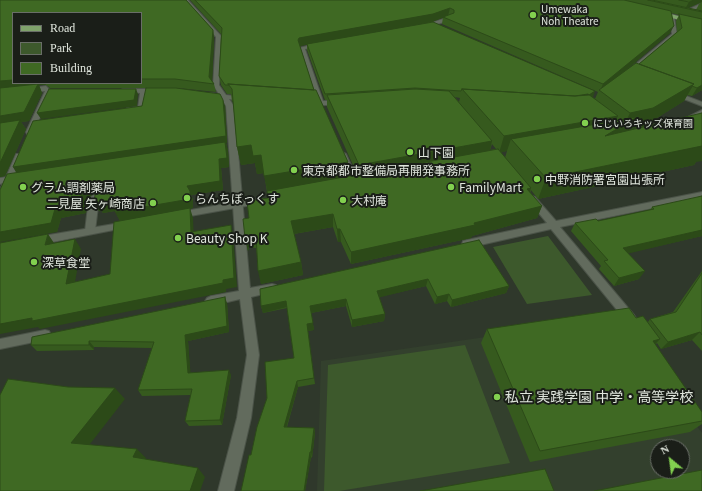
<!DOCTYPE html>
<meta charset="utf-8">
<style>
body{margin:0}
#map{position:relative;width:702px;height:491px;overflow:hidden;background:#2f382b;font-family:Georgia,serif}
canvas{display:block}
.legend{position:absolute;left:12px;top:12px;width:130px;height:72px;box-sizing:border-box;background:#1a1e18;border:1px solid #696e67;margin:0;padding:5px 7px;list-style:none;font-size:12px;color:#e0e6dd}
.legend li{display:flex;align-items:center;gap:8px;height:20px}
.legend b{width:20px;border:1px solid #696e67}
.north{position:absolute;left:650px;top:439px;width:40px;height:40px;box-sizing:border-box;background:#1a1e18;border:1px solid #696e67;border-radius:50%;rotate:331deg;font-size:11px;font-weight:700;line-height:16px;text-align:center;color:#e0e6dd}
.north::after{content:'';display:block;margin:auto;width:14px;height:18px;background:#82d04f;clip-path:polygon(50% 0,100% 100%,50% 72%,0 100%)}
</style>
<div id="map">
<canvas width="702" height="491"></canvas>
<ul class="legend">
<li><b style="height:5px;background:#7fa26b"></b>Road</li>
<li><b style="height:11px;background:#3d592c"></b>Park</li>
<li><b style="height:11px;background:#3f6923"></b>Building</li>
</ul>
<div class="north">N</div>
</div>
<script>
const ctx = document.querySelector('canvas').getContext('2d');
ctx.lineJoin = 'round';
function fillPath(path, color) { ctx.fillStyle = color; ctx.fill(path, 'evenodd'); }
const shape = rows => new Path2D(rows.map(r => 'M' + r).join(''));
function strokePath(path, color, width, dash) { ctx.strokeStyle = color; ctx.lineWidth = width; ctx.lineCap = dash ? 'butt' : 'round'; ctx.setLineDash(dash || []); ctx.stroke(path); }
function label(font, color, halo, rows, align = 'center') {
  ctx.font = font + ' Georgia,"Noto Sans JP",serif'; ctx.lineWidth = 4; ctx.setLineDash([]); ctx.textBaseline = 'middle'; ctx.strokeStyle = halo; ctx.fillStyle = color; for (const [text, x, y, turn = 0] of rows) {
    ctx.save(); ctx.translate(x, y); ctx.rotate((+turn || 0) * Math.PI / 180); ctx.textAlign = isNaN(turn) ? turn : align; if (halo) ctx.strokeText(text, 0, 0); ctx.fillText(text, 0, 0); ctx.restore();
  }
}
fillPath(shape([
 [616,318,702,433,702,491,317,491,321,361],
 [658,447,682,447,682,471,658,471]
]), '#33402d');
fillPath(shape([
 [548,236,592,295,527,304,493,247],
 [465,345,510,463,339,491,324,491,328,365]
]), '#3d592c');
const street = shape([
 [183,0,188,0,222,37,219,85,226,95,245,97,248,99,245,101,229,99,234,106,250,288,272,284,276,285,277,288,276,291,251,297,259,355,251,418,234,491,218,491,237,418,247,355,240,299,211,306,207,304,205,301,207,298,211,296,239,291,226,106,221,98,209,97,206,95,209,93,219,94,213,85,216,37,183,0],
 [702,3,702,6,688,13,683,12,702,3],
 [669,15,674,16,677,35,630,74,626,74,626,72,672,34,669,15],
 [449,17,452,19,451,20,424,28,421,26,449,17],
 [319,43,321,44,321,46,305,49,323,101,341,101,345,103,343,104,309,106,305,104,309,102,316,102,299,48,319,43],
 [46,86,51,91,34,132,33,134,27,134,26,132,45,91,0,96,0,92,46,86],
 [123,89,157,89,160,91,157,93,147,93,144,111,130,112,126,110,127,108,138,107,140,93,121,92,121,90,123,89],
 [673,91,702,102,702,106,671,94,670,93,673,91],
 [339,152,342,152,346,154,359,183,358,185,352,185,351,183,338,154,339,152],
 [16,154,22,154,23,156,15,176,20,176,21,178,20,180,12,182,5,200,0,203,0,190,3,183,0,184,0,178,6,177,16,154],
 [702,192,702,198,560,227,634,315,636,318,634,321,630,323,626,321,551,229,467,248,463,247,462,244,463,241,467,240,547,223,527,199,532,196,535,197,556,221,702,192],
 [94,195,99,198,95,231,90,234,85,231,89,198,94,195],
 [45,330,49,331,51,335,49,339,0,349,0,339,45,330]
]);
const secondary = shape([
 [702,110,702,115,689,122,683,122,682,120,702,110],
 [260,198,263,199,265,201,263,203,179,218,174,215,179,212,260,198],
 [126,222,131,225,129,227,37,245,33,244,32,241,33,238,37,237,126,222]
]);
const primary = shape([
 [659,11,702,22,702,26,657,14,656,13,659,11]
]);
strokePath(street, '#4b5348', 2);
strokePath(secondary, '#4b5348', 2);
strokePath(primary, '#4b5348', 2);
fillPath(street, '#626b5d');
fillPath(secondary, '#626b5d');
fillPath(primary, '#7fa26b');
fillPath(shape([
 [0,0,186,0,213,30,214,38,212,80,214,84,216,92,178,88,50,88,46,85,39,85,42,93,29,121,21,122,26,129,5,176,0,177],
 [13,13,141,13,141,83,13,83],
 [190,0,702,0,702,2,688,8,696,10,699,4,702,2,702,90,692,96,687,95,684,101,644,126,630,129,630,130,696,162,694,165,538,199,531,190,530,193,542,206,537,218,472,236,471,238,351,264,341,242,338,242,333,227,294,234,301,262,303,275,261,284,256,248,249,247,248,251,245,238,249,218,268,198,264,173,257,174,255,163,241,165,237,147,233,102,232,101,231,94,227,94,221,85,219,76,221,34],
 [671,13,679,15,676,21,677,32,639,64,626,70,670,33],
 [443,17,442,24,598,92,595,99,592,97,344,37,432,22],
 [307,44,307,50,325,100,327,100,327,107,357,174,348,176,348,162,314,90,300,46],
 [455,97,460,98,459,102],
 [492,144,496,149,490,150],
 [507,151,505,158,501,152],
 [225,106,227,143,226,143,228,151,229,167,221,168,223,190,191,195,193,200,193,208,120,221,115,211,103,213,101,210,99,211,95,195,93,194,88,198,86,213,61,218,57,232,17,173],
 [652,207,702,236,628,253,639,279,614,286,599,269,601,266,571,231,575,223,598,221,650,210],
 [479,240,509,286,506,293,451,307,447,301,435,304,426,286,379,297,385,314,384,321,352,327,346,306,311,313,314,330,307,331,315,384,298,387,287,427,314,428,315,433,312,458,311,457,305,491,241,491,251,455,294,358,287,308,263,313,261,306],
 [702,271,702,351,692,340,661,349,657,343,655,345,702,412,702,424,690,432,530,462,481,343,487,329,636,318,648,322,650,319,673,312],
 [227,303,229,332,188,341,190,373,231,375,222,425,189,426,185,421,191,395,142,396,138,390,152,348,94,347,94,350,37,351,31,345]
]), '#365a1e');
fillPath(shape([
 [694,0,702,0,702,2,685,9,689,2],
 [450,8,448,16,432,22,300,46,298,40,299,38],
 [674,26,670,33,601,91,600,91,603,84],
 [213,30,214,38,212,83,209,77],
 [13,80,13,83,45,83,46,85,39,85,42,93,29,121,21,122,26,129,5,176,0,177,0,81],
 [694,84,684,101,644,126,630,129,626,137,511,139,507,151,499,153,504,136,618,116,610,133,624,125,630,113],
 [702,85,702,90,692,96,697,88],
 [136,89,138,94,137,106,41,119,37,113],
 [595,91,593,97,584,97],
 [223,100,225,106,227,143,226,143,228,151,229,167,221,168,223,190,191,195,193,200,193,208,120,221,115,212,190,199,17,174,13,167],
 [492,141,489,155,358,178,359,165],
 [251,145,261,155,264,173,257,174,255,163,241,165,237,147],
 [702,146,702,161,696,162,694,165,538,199,546,178],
 [348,162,348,180,268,194,264,176],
 [88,185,93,194,88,198,86,213,61,218,57,232,0,242,0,232,55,209],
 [531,188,527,201,527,189],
 [98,201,116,201,120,210,103,213,101,210,99,211,94,202],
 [542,206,537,218,472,236,471,238,351,264,351,252,474,223],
 [190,208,193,218,194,241,191,232],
 [333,214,333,227,293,234,291,221],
 [231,225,233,234,237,287,226,289,226,292,40,329,38,327,0,334,0,324,223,280],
 [337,229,340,229,341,242,338,242],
 [702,230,702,236,618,256,623,248],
 [48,234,54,243,45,245],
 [246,235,249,247,248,251,245,238],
 [75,239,81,249,73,293,66,284],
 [301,262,303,275,261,284,258,271],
 [645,271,639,279,614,286,619,278],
 [428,279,426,286,377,298,377,291],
 [509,286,506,293,451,307,452,300],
 [449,294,447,301,435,304,437,297],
 [225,297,227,303,229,332,188,341,191,379,188,373,185,335],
 [346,299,346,306,311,313,310,306],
 [286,301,287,307,263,313,261,306],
 [385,314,384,321,352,327,352,320],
 [313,323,314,330,307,331,307,324],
 [700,332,692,340,661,349,668,342],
 [660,339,647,353,653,341],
 [89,341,94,347,94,350,89,345],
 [229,370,231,375,222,425,220,420],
 [297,381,298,387,285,432,284,427],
 [115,388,125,399,83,453,71,443],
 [314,428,315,433,312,458,311,452],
 [137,449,146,458,143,466,133,457],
 [310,452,311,457,305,491,304,491],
 [198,468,205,477,200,491,190,491]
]), '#2c4a18');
const building = shape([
 [0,0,186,0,213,30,209,77,214,84,175,79,141,79,141,13,13,13,13,80,0,81,0,0],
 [195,0,624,0,671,11,674,26,603,84,443,17,454,13,454,10,450,8,433,14,299,38,298,40,314,90,228,84,229,85,225,85,219,76,222,28,195,0],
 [648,0,652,0,702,11,702,12,648,0],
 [679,0,694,0,689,2,679,0],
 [679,14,702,19,702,85,697,88,692,86,694,84,639,64,682,28,679,14],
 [433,22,595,91,589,95,575,96,462,89,461,91,415,88,325,94,307,44,433,22],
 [636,63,694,84,653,108,630,113,599,90,636,63],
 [38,84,24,112,0,116,0,88,38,84],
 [228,84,316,90,348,162,264,176,261,155,253,156,251,145,237,147,232,89,228,84],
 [146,88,176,88,220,94,223,100,226,136,13,167,33,121,142,106,146,88],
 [49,89,136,89,134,100,37,113,49,89],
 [415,89,449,91,492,141,359,165,327,95,415,89],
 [462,89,575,96,588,94,618,116,504,136,462,89],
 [702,113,702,146,546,178,511,139,637,117,605,136,702,113],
 [20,120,0,163,0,123,20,120],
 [225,142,227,158,219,159,220,181,187,186,190,191,190,199,115,212,116,201,98,204,98,201,94,202,96,189,88,185,82,189,80,204,55,209,51,223,0,232,0,190,7,174,225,142],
 [498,149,531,188,527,189,542,206,474,223,475,225,351,252,340,229,337,229,333,214,291,221,301,262,258,271,256,235,246,235,245,238,243,219,249,218,247,201,268,198,267,191,498,149],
 [702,196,702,230,623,248,645,271,619,278,604,261,608,260,575,223,596,219,598,221,654,209,652,207,702,196],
 [190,208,191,232,231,225,234,278,223,280,223,283,32,321,32,318,0,324,0,243,48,234,45,245,75,239,66,284,110,274,114,222,190,208],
 [479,240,509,286,452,300,449,294,437,297,428,279,377,291,385,314,352,320,346,299,310,306,313,323,307,324,314,378,297,381,284,427,314,428,311,452,310,452,304,491,241,491,249,455,251,455,257,427,267,398,265,362,294,358,286,301,261,306,260,289,479,240],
 [702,273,702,335,700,332,668,342,650,319,676,312,702,273],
 [225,297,227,326,185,335,188,373,229,370,220,420,185,421,192,389,138,390,154,342,89,341,89,345,31,345,32,337,225,297],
 [629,308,636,318,643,316,660,339,653,341,702,412,702,421,540,451,487,329,629,308],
 [8,379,68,387,115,388,71,443,137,449,133,457,198,468,190,491,0,491,0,395,8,379],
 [545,469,554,491,420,491,545,469],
 [702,470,702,491,594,491,702,470]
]);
fillPath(building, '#3f6923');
strokePath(building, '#2c4a18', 1);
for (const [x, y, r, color] of [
 [533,15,4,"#82d04f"],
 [585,123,4,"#82d04f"],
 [410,152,4,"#82d04f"],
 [294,170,4,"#82d04f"],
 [537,179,4,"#82d04f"],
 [23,187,4,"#82d04f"],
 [451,187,4,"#82d04f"],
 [187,198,4,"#82d04f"],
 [343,200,4,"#82d04f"],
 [153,203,4,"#82d04f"],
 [178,238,4,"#82d04f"],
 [34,262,4,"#82d04f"],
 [497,397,4,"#82d04f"]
]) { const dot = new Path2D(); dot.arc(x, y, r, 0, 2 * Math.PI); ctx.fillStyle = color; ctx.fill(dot); strokePath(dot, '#1a1e18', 1.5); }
label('10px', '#e0e6dd', '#1a1e18', [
 ["Umewaka",541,9],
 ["Noh Theatre",541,21],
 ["にじいろキッズ保育園",593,123]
], 'left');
label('12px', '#e0e6dd', '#1a1e18', [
 ["山下園",418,152],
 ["東京都都市整備局再開発事務所",302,170],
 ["中野消防署宮園出張所",545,179],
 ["グラム調剤薬局",31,187],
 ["FamilyMart",459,187],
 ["らんちぼっくす",195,198],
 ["大村庵",351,200],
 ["二見屋 矢ヶ崎商店",145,203,"right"],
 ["Beauty Shop K",186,238],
 ["深草食堂",42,262]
], 'left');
label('14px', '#e0e6dd', '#1a1e18', [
 ["私立 実践学園 中学・高等学校",505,397]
], 'left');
</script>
